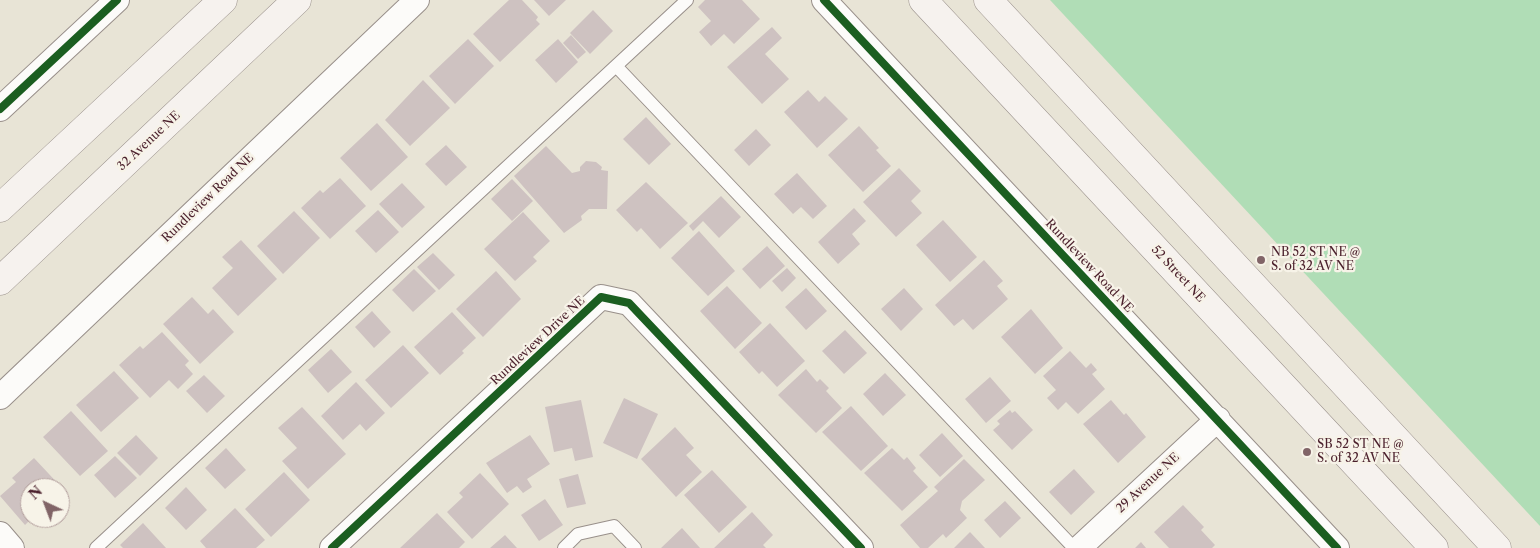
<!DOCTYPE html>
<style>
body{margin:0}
#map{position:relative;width:1540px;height:548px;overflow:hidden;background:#e8e4d6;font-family:"Libre Caslon Text",serif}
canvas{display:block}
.north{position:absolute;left:20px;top:478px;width:50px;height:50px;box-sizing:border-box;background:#f7f3e8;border:1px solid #b29e9c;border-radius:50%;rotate:317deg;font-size:14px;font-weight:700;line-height:20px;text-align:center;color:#4a1f2b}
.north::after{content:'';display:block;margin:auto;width:18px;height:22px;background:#816467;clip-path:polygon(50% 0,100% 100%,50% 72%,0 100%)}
</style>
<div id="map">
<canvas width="1540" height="548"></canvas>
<div class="north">N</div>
</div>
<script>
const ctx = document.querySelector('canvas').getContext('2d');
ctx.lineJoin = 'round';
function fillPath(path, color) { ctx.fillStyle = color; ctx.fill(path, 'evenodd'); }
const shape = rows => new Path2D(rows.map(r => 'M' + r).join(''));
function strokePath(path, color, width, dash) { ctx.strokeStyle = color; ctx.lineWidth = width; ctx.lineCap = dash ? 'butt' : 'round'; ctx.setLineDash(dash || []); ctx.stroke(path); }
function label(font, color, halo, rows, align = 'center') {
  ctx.font = font + ' "Libre Caslon Text",serif'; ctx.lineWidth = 4.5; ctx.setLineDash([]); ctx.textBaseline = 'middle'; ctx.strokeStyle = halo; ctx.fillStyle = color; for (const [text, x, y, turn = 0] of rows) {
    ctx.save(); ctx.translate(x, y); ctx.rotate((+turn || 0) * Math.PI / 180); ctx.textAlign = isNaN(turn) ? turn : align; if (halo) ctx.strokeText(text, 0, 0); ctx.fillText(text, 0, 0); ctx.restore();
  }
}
fillPath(shape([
 [1050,0,1540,0,1540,526]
]), '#b0ddb6');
fillPath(shape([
 [509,0,522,0,538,17,536,20,540,24,500,62,473,34],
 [534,0,566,0,549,16],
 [705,0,742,0,760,19,734,44,724,34,711,46,699,32,711,21,698,7],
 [593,10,613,31,590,54,570,33],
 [772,27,782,38,765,54,789,79,762,104,727,67],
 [571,35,586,52,578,59,563,43],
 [468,39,494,66,455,104,429,76],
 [558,39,578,62,556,83,535,60],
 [423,80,450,108,410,146,385,120],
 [808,90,819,102,825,96,848,119,817,148,784,112],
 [646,117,671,144,649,165,623,139],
 [377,123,408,157,371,191,340,158],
 [859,126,879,148,876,150,891,166,863,192,828,155],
 [756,129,771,145,749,166,734,150],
 [446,145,467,167,446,186,425,164],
 [546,146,572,173,580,171,580,167,586,161,596,162,602,167,601,170,608,171,607,209,589,209,581,216,582,220,564,233,514,176],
 [899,168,921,191,911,201,922,213,896,237,863,202],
 [797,173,827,206,813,219,801,207,793,214,774,194],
 [340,178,366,206,330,239,301,208,320,190,323,193],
 [512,179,533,201,512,221,491,199],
 [646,182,688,223,660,249,641,228,637,232,616,210],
 [402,183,425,207,402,228,379,204],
 [721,196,741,217,719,238,703,221,693,231,689,226],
 [854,208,866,221,852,234,860,244,838,264,818,242],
 [378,210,399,232,376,253,355,231],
 [294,211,320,238,283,274,257,246],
 [523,212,550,241,533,257,537,261,515,281,484,249],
 [943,220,977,257,950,282,916,245],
 [699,231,735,271,708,296,671,258],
 [241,240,277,279,238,316,212,288,233,268,222,257],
 [767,246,785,266,760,289,742,269],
 [433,253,455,275,439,290,417,267],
 [984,260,1003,281,997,286,1008,299,973,330,963,319,954,326,935,305],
 [787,268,796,278,782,292,772,281],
 [414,269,436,291,413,312,392,290],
 [496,271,521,299,483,337,456,309],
 [727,286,762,323,735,349,700,311],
 [806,288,827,311,806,330,785,307],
 [904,288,923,309,901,331,881,309],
 [192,297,208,314,213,309,234,332,200,364,163,324],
 [1031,309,1063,348,1035,374,1001,337],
 [372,311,391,332,374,348,355,327],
 [452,312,476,338,462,351,464,353,440,375,414,347],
 [770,323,805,361,777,387,762,371,759,374,739,352],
 [845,330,867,353,844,374,822,351],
 [162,332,189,361,185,365,193,374,178,389,169,380,150,398,119,365,140,346,143,349],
 [403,345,429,373,391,408,365,380],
 [331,349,352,372,328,393,308,370],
 [1070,351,1086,368,1091,363,1097,370,1092,374,1105,389,1078,414,1066,402,1058,410,1047,398,1056,390,1043,376],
 [806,369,817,382,820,379,829,388,826,391,842,408,816,433,778,395],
 [114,371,139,398,101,432,76,405],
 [885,373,906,395,883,416,863,394],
 [204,375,225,396,207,413,186,391],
 [990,377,1011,401,986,423,965,399],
 [356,382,385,413,366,431,360,424,343,440,321,416],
 [624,398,658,414,637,459,603,443],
 [581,400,593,457,575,461,572,448,554,452,545,407],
 [1111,400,1124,415,1126,413,1146,437,1118,463,1083,424],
 [851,406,888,446,861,471,822,432],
 [302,407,346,454,308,489,282,461,297,448,278,428],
 [1010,410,1012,413,1015,411,1033,430,1012,450,993,430,1000,424,997,421],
 [71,411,108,451,80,476,43,437],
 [675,427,694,448,686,455,702,472,676,497,641,459],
 [942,433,963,456,940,477,919,455],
 [136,435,158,458,140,476,117,453],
 [530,435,550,464,527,479,532,487,523,493,517,486,507,493,486,463],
 [226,448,246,470,225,489,205,468],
 [892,448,904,460,907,457,916,468,913,471,928,487,902,511,864,473],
 [115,456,137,478,115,498,94,475],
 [34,458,63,489,60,492,60,488,30,488,30,518,32,518,25,525,0,496,16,482,12,478],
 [964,459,985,480,962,501,960,510,967,518,946,538,943,534,928,548,920,548,900,525,938,491,934,487],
 [1074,469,1095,492,1071,515,1049,492],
 [712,470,747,507,719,533,684,495],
 [284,472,310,500,271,537,245,509],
 [480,473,509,504,472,539,447,512,463,497,459,493],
 [578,474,586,504,567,508,559,479],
 [186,487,207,510,186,530,165,508],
 [545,499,563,525,539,541,521,515],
 [1005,501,1021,518,1000,538,984,520],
 [1183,505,1204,527,1201,530,1215,545,1212,548,1169,548,1154,532],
 [235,508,265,540,256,548,206,548,200,541],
 [752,512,773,535,763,545,766,548,714,548],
 [437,513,465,542,459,548,400,548],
 [143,523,166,548,123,548,120,545],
 [682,528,700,548,661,548],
 [970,532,985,548,954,548],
 [505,535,517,548,490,548],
 [1141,542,1146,548,1135,548]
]), '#cec2c1');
const lane = shape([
 [616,66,1074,548],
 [96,548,687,0],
 [564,548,578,534,614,526,635,548]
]);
const street = shape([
 [824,0,1337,548],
 [0,109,117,0],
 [0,397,417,0],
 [0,534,12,548],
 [332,548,601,297,629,303,861,548],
 [1079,548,1218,419]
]);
const secondary = shape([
 [923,0,1434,548],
 [988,0,1497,548],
 [0,208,223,0],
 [0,281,297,0]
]);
strokePath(lane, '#988f8a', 14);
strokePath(street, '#988f8a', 26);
strokePath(secondary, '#988f8a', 29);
strokePath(lane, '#fcfbf9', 12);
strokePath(street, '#fcfbf9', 24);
strokePath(secondary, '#f6f2ee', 28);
strokePath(shape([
 [824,0,1337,548],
 [0,109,117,0],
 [332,548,601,297,629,303,861,548]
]), '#1b5e20', 8);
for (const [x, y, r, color] of [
 [1261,260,5,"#816467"],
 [1307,452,5,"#816467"]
]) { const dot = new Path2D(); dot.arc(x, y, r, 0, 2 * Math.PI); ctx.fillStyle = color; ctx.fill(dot); strokePath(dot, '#f7f3e8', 2); }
label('12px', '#4a1f2b', '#f7f3e8', [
 ["32 Avenue NE",149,141,-43],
 ["Rundleview Road NE",208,198,-44],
 ["Rundleview Road NE",1089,266,47],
 ["52 Street NE",1178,274,47],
 ["Rundleview Drive NE",538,341,-43],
 ["29 Avenue NE",1148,483,-43]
]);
label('12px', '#4a1f2b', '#f7f3e8', [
 ["NB 52 ST NE @",1271,253],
 ["S. of 32 AV NE",1271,267],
 ["SB 52 ST NE @",1317,445],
 ["S. of 32 AV NE",1317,459]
], 'left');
</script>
